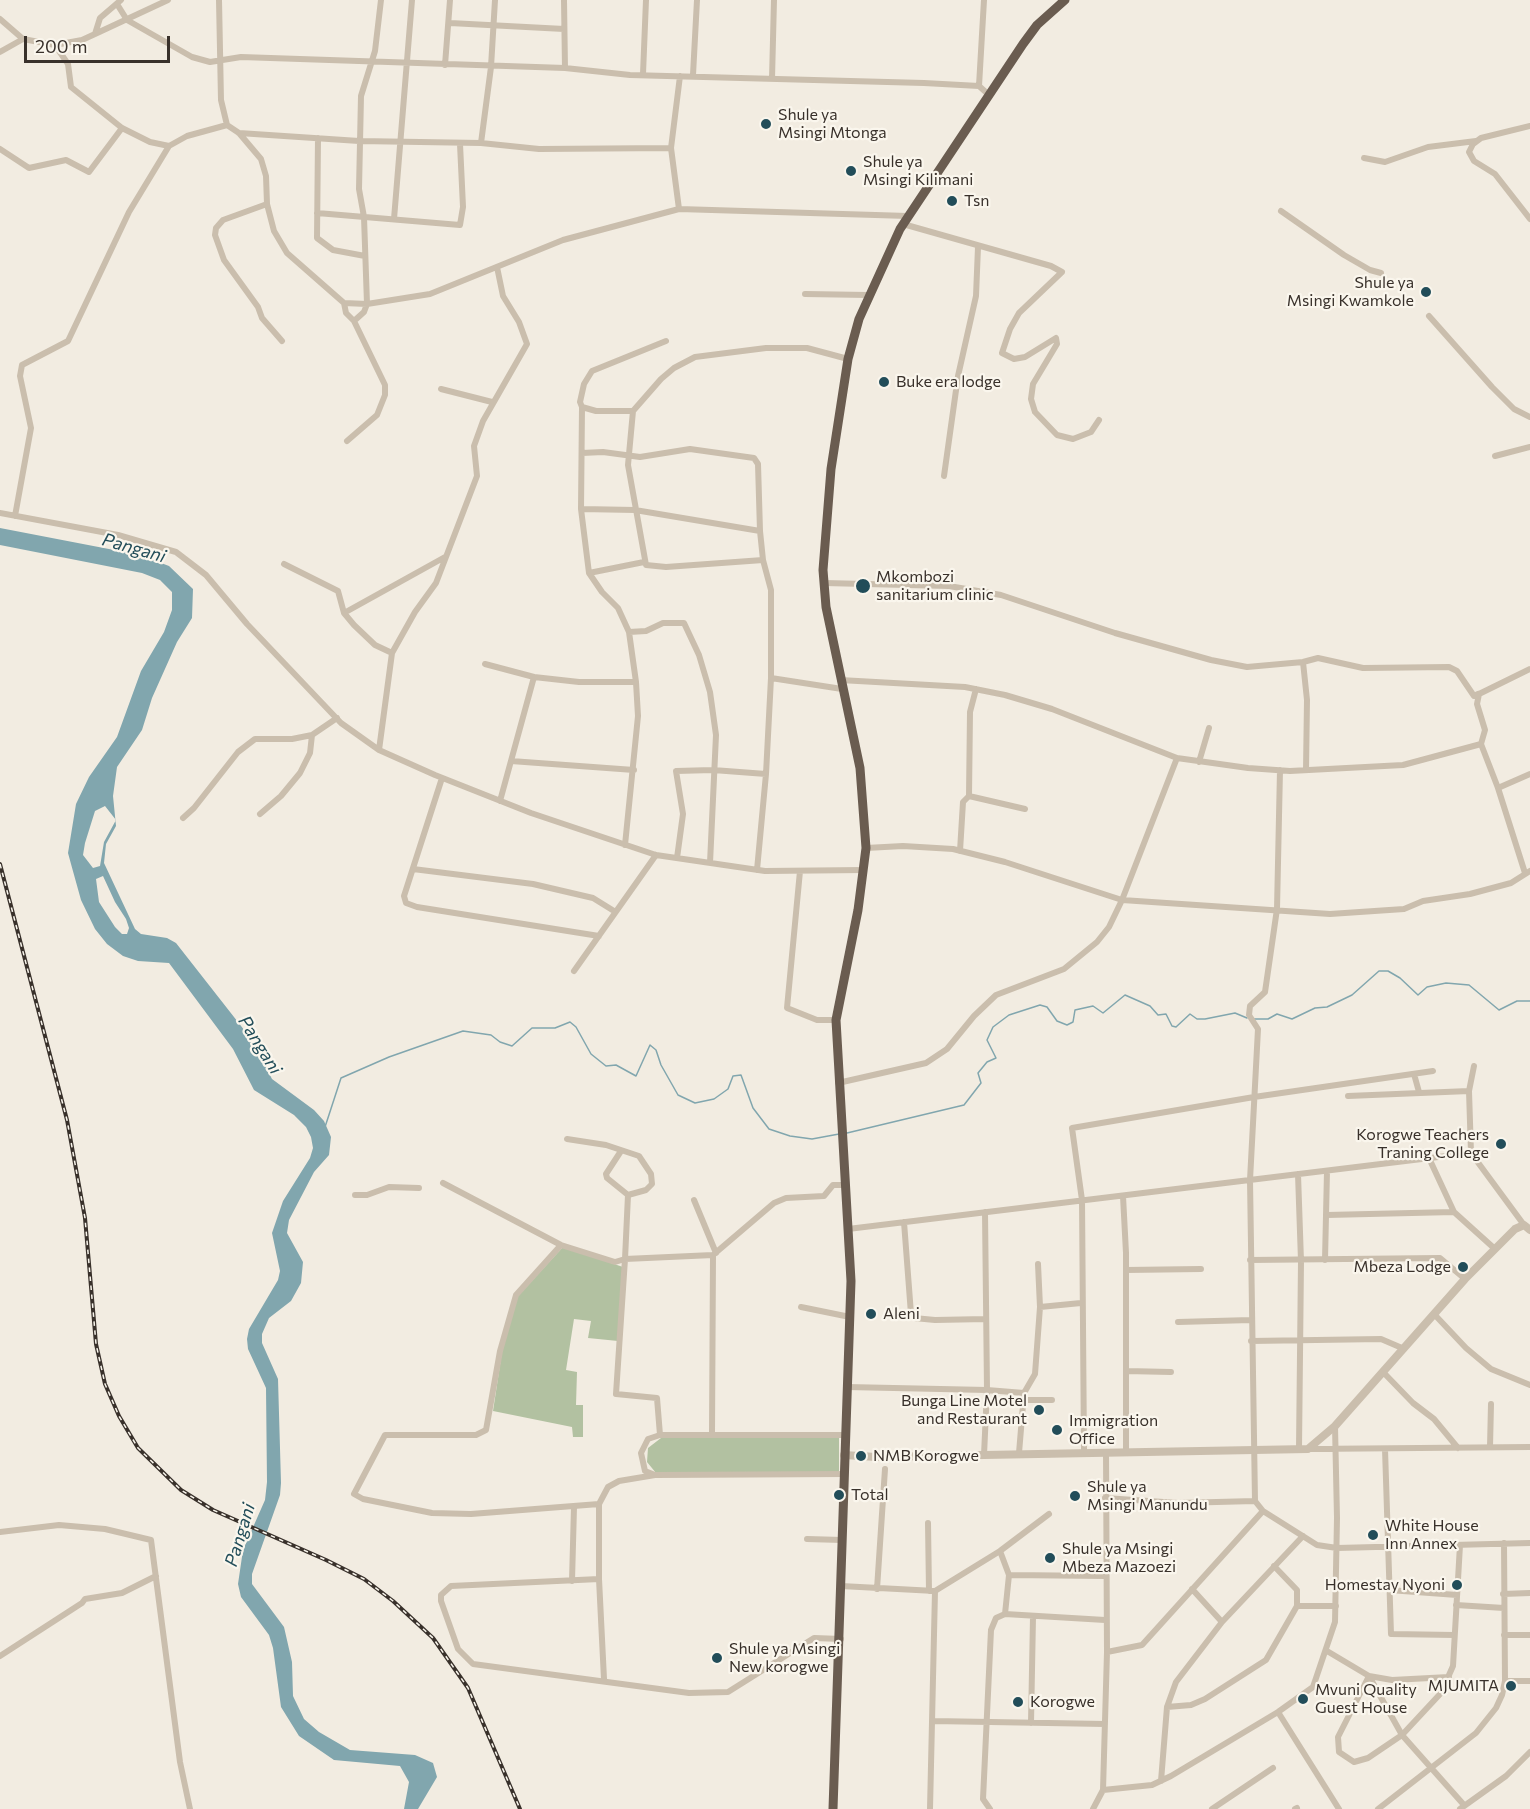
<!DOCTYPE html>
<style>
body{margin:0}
#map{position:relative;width:1530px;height:1809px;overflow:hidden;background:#f2ece1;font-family:Commissioner,sans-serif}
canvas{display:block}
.scale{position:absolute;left:24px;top:36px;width:146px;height:27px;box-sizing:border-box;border:3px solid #39312b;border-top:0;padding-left:8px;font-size:18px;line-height:21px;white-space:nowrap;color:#39312b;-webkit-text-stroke:4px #faf6ed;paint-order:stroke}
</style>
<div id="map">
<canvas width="1530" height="1809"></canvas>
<div class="scale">200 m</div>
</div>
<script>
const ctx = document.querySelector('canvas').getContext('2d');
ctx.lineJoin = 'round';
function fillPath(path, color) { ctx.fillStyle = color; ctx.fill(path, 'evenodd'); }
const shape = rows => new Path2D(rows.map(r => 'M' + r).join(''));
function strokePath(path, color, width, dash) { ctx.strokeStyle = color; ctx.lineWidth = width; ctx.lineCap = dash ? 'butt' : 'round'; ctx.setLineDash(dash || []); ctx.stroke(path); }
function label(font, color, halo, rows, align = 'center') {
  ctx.font = font + ' Commissioner,sans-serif'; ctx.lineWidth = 4.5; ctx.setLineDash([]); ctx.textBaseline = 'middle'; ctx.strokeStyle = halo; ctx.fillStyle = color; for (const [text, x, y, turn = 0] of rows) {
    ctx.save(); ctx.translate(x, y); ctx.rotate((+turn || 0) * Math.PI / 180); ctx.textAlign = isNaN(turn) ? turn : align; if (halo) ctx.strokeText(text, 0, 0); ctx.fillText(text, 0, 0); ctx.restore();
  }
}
fillPath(shape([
 [563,1247,623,1267,618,1341,588,1338,591,1321,574,1319,566,1370,577,1372,576,1405,583,1405,583,1437,573,1437,572,1427,493,1411,502,1352,518,1296],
 [839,1437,839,1472,656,1473,647,1462,648,1448,661,1438]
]), '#b2c1a1');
fillPath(shape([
 [0,528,140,555,169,566,193,589,192,618,177,642,152,698,142,730,117,767,113,796,116,826,106,844,104,863,135,929,141,934,167,938,176,943,252,1040,272,1079,314,1110,324,1121,331,1137,329,1155,314,1172,289,1220,287,1233,303,1262,301,1283,291,1301,269,1318,262,1334,262,1343,278,1379,281,1483,280,1495,252,1574,252,1584,284,1627,292,1662,293,1696,304,1719,319,1732,350,1750,415,1755,433,1763,437,1777,418,1809,404,1809,409,1782,400,1766,334,1760,299,1736,281,1707,273,1648,269,1635,241,1597,238,1584,243,1550,265,1500,267,1482,266,1388,248,1349,247,1339,249,1329,278,1280,280,1271,272,1233,283,1201,310,1158,313,1148,311,1137,306,1127,294,1115,254,1090,233,1049,169,963,138,961,123,956,107,944,95,929,81,900,71,864,68,853,76,804,89,777,117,737,141,671,164,632,172,610,172,592,160,580,142,573,0,545],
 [105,806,116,820,104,842,100,866,93,868,83,855,85,843,95,811],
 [103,876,115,902,126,919,129,928,127,934,122,934,115,927,99,902,96,879]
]), '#81a6ae');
strokePath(shape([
 [1254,1019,1268,1019,1277,1014,1292,1019,1315,1008,1327,1007,1352,995,1379,971,1388,971,1400,978,1418,995,1427,987,1446,983,1469,985,1499,1010,1517,1001,1530,1001],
 [325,1127,341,1078,389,1057,463,1031,491,1035,500,1042,512,1046,532,1028,555,1028,570,1022,576,1027,591,1054,606,1066,616,1065,636,1076,650,1045,656,1050,661,1065,678,1095,695,1103,714,1099,728,1089,733,1076,741,1075,753,1108,769,1129,790,1136,812,1139,839,1134],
 [847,1133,964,1105,981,1083,978,1073,987,1062,996,1058,987,1040,993,1027,1009,1015,1040,1005,1047,1007,1057,1021,1067,1025,1073,1022,1075,1010,1093,1006,1103,1013,1125,995,1150,1006,1158,1015,1166,1014,1172,1026,1176,1027,1190,1014,1197,1019,1205,1019,1235,1013,1247,1018]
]), '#81a6ae', 1.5);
strokePath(shape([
 [219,0,221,100,227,125,239,133,261,159,266,176,267,204,274,231,287,253,344,303,346,313,354,321,385,385,385,395,377,415,347,441],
 [564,0,565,68],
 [117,4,127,20,192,57,210,62,241,57,565,68,630,75,924,83,979,86,989,95],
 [0,19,23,39,55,45,82,40,95,34,100,18,121,0],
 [450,23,564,29],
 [95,34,168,0],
 [55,45,68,64,71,87,122,128,150,142,169,146],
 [0,52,23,39],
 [445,65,450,0],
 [643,74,646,0],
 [693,75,697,0],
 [772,79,774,0],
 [979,86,984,0],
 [1530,126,1481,138,1473,144,1469,152,1474,161,1495,174,1530,219],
 [239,133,359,141,481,143,539,149,671,148],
 [318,138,317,238,333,250,365,256],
 [481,143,491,67,495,0],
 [0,149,29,168,66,160,89,172,122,128],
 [1364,158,1385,162,1428,147,1476,141],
 [267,204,223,220,216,228,215,235,224,260,258,307,262,318,282,341],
 [679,209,671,148,680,76],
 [1281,211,1344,255,1370,270,1381,273],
 [317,213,460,225,463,207,460,144],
 [394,219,412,0],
 [903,224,1051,266,1062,272,1019,313,1010,329,1002,353,1014,359,1025,357,1056,338,1057,344,1033,384,1031,399,1035,412,1057,435,1073,439,1091,432,1099,420],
 [805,294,868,295],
 [344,303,367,304,430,294,563,240,679,209,908,216],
 [1429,316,1492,387,1514,409,1530,417],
 [354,321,364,312,367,304,364,217,359,189,361,96,375,51,381,0],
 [441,389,492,402],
 [582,407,596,411,633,411],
 [582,453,603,452,640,457,690,449,754,458,758,464,760,531,763,560,771,590,771,678,766,774,757,870],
 [1495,456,1530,447],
 [944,476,958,376,976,296,978,247],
 [581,509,635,510,760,531],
 [0,513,118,535,176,552,206,575,247,624,341,723,379,750,435,775,531,813,656,855,765,871,864,870],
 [15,516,31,428,20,376,22,365,68,341,129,212,169,146,187,136,227,125],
 [763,560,666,567,646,565,628,465,633,411,661,379,674,368,695,357,766,348,807,348,848,359],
 [284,564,338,591,344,613,354,625,375,645,392,653],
 [589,573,644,562],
 [824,583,949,586,1001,595,1115,633,1211,660,1247,667,1303,662,1318,658,1363,668,1449,667,1457,671,1474,696,1478,694],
 [344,613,445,557],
 [629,632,646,631,663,623,684,623,699,655,710,692,716,735,710,863],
 [1303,662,1307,700,1306,770],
 [485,664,534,677,579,682,636,682],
 [771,678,842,689],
 [840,680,965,687,1005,695,1052,709,1177,758,1248,768,1290,771,1403,765,1481,744,1485,730,1477,704,1479,694,1530,669],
 [1481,744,1498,788,1525,873],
 [379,750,392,653,415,612,436,583,477,476,474,446,483,421,527,344,519,322,503,296,497,267],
 [1177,758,1122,900,1330,914,1404,909,1423,901,1470,894,1511,883,1530,871],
 [511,761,634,770],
 [1199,762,1209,728],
 [1280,770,1277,909,1265,992,1250,1006,1249,1015,1258,1029,1250,1180,1255,1501,1263,1511,1317,1545,1337,1548,1530,1543],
 [442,778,404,896,406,903,417,907,599,936],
 [1498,788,1530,774],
 [969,796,1025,809],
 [500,801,534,677],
 [260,814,281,796,300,773,310,753,312,735],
 [183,818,194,808,238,752,255,739,292,739,312,735,337,718],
 [625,845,638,716,636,682,629,632,618,608,602,592,589,573,581,509,582,407,580,402,584,384,592,371,666,341],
 [960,851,963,802,969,796,970,712,976,689],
 [677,858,683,814,676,771,713,770,766,774],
 [413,869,533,884,593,898,614,911],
 [800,871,787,1008,817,1020,836,1020],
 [574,971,656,855],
 [1474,1066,1469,1091,1471,1153,1524,1225],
 [1414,1074,1419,1092],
 [838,1083,926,1063,947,1049,974,1016,996,995,1064,969,1097,942,1109,927,1122,900,1005,862,953,849,903,846,866,848],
 [1348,1096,1469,1091],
 [567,1139,606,1145,639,1156,651,1174,652,1184,646,1190,628,1195,607,1178,606,1174,621,1151],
 [1428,1156,1454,1212,1495,1249],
 [1298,1174,1301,1261,1299,1449],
 [443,1183,561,1245,615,1262,625,1259,628,1195],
 [355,1195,367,1195,389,1187,419,1188],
 [1123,1196,1126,1253,1126,1453],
 [694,1200,716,1253],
 [1327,1215,1454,1212],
 [904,1222,911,1314,914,1318,935,1320,986,1319],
 [848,1229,1471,1153],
 [561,1245,516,1295,500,1351,486,1430,476,1435,385,1435,354,1494,363,1499,432,1513,471,1514,599,1504],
 [1250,1260,1440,1258,1465,1279],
 [1325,1260,1327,1171],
 [1038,1264,1040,1307],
 [1126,1270,1201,1269],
 [801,1307,850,1317],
 [1434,1314,1466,1348,1491,1369,1530,1385],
 [1178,1322,1251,1320],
 [1251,1341,1381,1339,1402,1348],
 [1126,1371,1171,1372],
 [1383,1372,1413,1403,1434,1419,1458,1448],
 [847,1387,987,1390,985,1212],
 [1023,1400,1052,1400],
 [712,1434,713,1255],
 [660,1435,657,1398,616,1394,625,1259,713,1255,774,1203,786,1198,824,1196,833,1185,845,1185],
 [1490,1447,1491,1404],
 [1308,1449,1530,1447],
 [1385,1449,1391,1634,1454,1635],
 [1084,1451,1082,1200,1072,1128,1254,1097,1433,1071],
 [1019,1453,1024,1393,1035,1374,1040,1307,1081,1303],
 [984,1455,987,1390,1024,1393],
 [655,1475,645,1471,641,1453,648,1439,660,1435,844,1435],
 [1105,1498,1178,1503,1255,1501],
 [928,1523,929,1591],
 [0,1532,59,1525,105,1529,151,1540,180,1762,190,1809],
 [807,1539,842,1540],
 [1009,1575,1105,1576],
 [599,1579,451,1586,441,1595,441,1601,458,1649,473,1664,689,1693,728,1692,814,1638,841,1639],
 [572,1581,574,1507],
 [841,1586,935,1591,1000,1551,1049,1514],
 [877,1589,885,1469],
 [1192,1589,1222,1622],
 [1389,1590,1457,1595],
 [1503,1594,1530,1593],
 [1456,1605,1504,1608],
 [1297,1606,1336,1606],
 [1005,1614,1105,1620],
 [1504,1635,1530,1635],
 [1327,1651,1369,1676,1392,1680,1449,1677],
 [1107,1652,1142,1645,1263,1511],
 [0,1656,82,1603,85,1599,122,1593,156,1576],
 [1369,1676,1338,1737,1339,1752,1354,1762,1368,1758,1402,1735,1441,1693,1453,1666,1460,1545],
 [1369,1676,1402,1735,1464,1805],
 [604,1679,599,1579,599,1504,608,1487,619,1481,655,1475,845,1474],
 [1505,1681,1530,1681],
 [1167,1707,1191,1705,1205,1699,1266,1660,1297,1606,1297,1590,1274,1566],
 [1278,1712,1339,1809],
 [933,1721,1105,1724],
 [1031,1723,1033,1617],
 [1161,1781,1167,1707,1176,1682,1222,1622,1303,1536],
 [1103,1790,1152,1785,1171,1776,1278,1712,1313,1687,1335,1622,1337,1518,1335,1426],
 [930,1809,935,1591],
 [990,1809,983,1799,991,1630,996,1618,1005,1614,1009,1575,1000,1551],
 [1093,1809,1103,1790,1107,1652,1106,1452],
 [1212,1809,1273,1768],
 [1295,1809,1297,1808],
 [1378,1809,1476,1733,1496,1708,1502,1695,1505,1681,1504,1543],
 [1460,1809,1506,1776,1530,1752]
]), '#cabead', 6);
strokePath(shape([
 [844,1455,876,1457,1308,1449,1335,1426,1465,1279,1515,1229,1524,1225,1530,1230]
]), '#cabead', 8);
strokePath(shape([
 [833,1809,851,1281,836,1020,858,910,866,848,860,768,826,607,823,570,831,469,848,359,859,319,900,229,1023,44,1037,25,1065,0]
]), '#6a5c50', 9);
const rail = shape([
 [0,864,67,1120,85,1218,96,1344,105,1384,119,1416,138,1448,181,1490,213,1510,326,1560,364,1579,393,1601,433,1638,468,1688,520,1809]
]);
strokePath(rail, '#39312b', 4);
strokePath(rail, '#faf6ed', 1.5, [4.5]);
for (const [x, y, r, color] of [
 [766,124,6,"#224d59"],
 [851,171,6,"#224d59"],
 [952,201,6,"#224d59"],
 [1426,292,6,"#224d59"],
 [884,382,6,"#224d59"],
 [863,586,8,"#224d59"],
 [1501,1144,6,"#224d59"],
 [1463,1267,6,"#224d59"],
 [871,1314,6,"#224d59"],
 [1039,1410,6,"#224d59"],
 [1057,1430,6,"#224d59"],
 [861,1456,6,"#224d59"],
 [839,1495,6,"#224d59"],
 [1075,1496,6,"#224d59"],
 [1373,1535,6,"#224d59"],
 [1050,1558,6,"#224d59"],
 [1457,1585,6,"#224d59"],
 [717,1658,6,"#224d59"],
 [1511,1686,6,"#224d59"],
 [1303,1699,6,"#224d59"],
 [1018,1702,6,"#224d59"]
]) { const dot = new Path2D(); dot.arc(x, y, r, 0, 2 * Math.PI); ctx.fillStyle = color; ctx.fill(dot); strokePath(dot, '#faf6ed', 2); }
label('16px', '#39312b', '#faf6ed', [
 ["Shule ya",778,115],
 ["Msingi Mtonga",778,133],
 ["Shule ya",863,162],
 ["Msingi Kilimani",863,180],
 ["Tsn",964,201],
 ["Shule ya",1414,283,"right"],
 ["Msingi Kwamkole",1414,301,"right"],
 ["Buke era lodge",896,382],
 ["Mkombozi",876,577],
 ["sanitarium clinic",876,595],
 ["Korogwe Teachers",1489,1135,"right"],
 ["Traning College",1489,1153,"right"],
 ["Mbeza Lodge",1451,1267,"right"],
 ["Aleni",883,1314],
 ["Bunga Line Motel",1027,1401,"right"],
 ["and Restaurant",1027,1419,"right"],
 ["Immigration",1069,1421],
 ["Office",1069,1439],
 ["NMB Korogwe",873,1456],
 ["Shule ya",1087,1487],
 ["Msingi Manundu",1087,1505],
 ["Total",851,1495],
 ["White House",1385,1526],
 ["Inn Annex",1385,1544],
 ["Shule ya Msingi",1062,1549],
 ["Mbeza Mazoezi",1062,1567],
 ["Homestay Nyoni",1445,1585,"right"],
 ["Shule ya Msingi",729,1649],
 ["New korogwe",729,1667],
 ["MJUMITA",1499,1686,"right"],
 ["Mvuni Quality",1315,1690],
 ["Guest House",1315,1708],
 ["Korogwe",1030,1702]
], 'left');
label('italic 18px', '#224d59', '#faf6ed', [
 ["Pangani",134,548,16],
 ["Pangani",260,1045,58],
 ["Pangani",240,1535,-73]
]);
</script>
